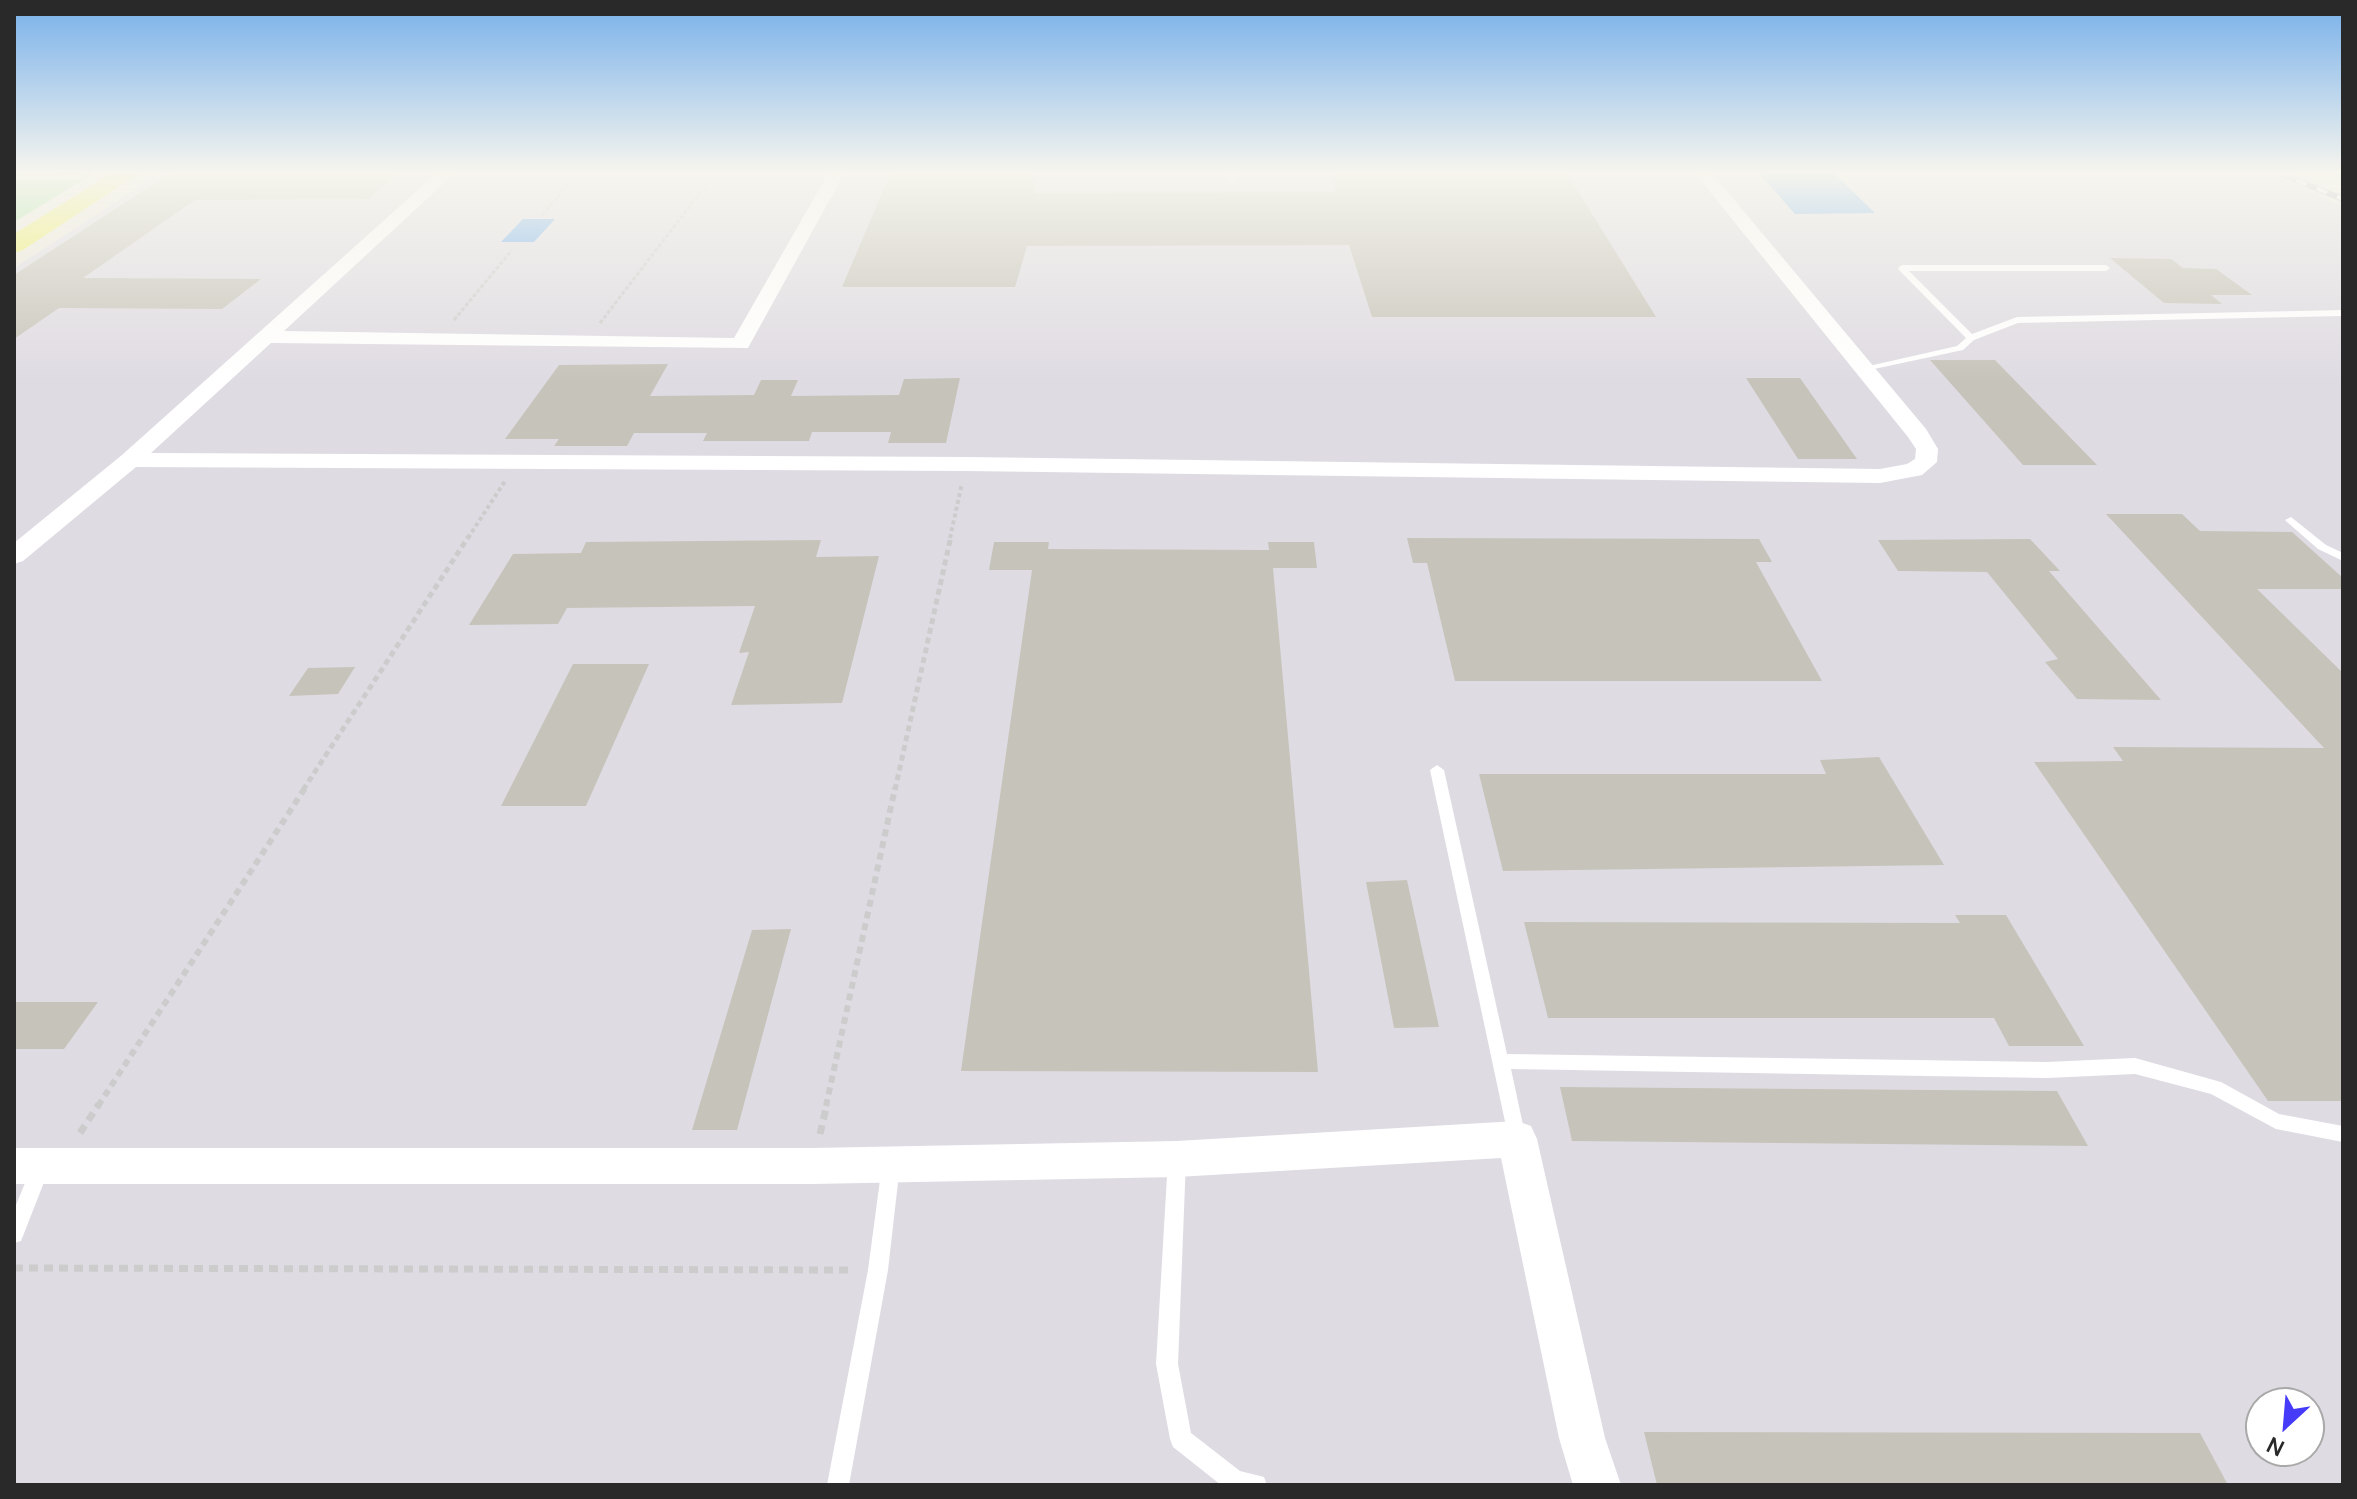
<!DOCTYPE html>
<style>
body{margin:0}
#map{position:relative;width:2357px;height:1499px;overflow:hidden;background:#ebe8da;font-family:Manrope,sans-serif}
canvas{display:block}
.frame{position:absolute;inset:0;border:16px solid #292929;pointer-events:none}
.north{position:absolute;left:2245px;top:1387px;width:80px;height:80px;box-sizing:border-box;background:#fff;border:2px solid #a9a9a9;border-radius:50%;rotate:206deg;font-size:22px;font-weight:700;line-height:32px;text-align:center;color:#292929}
.north::after{content:'';display:block;margin:auto;width:28px;height:36px;background:#463bf8;clip-path:polygon(50% 0,100% 100%,50% 72%,0 100%)}
</style>
<div id="map">
<canvas width="2357" height="1499"></canvas>
<div class="frame"></div>
<div class="north">N</div>
</div>
<script>
const ctx = document.querySelector('canvas').getContext('2d');
ctx.lineJoin = 'round';
function fillPath(path, color) { ctx.fillStyle = color; ctx.fill(path, 'evenodd'); }
const shape = rows => new Path2D(rows.map(r => 'M' + r).join(''));
function strokePath(path, color, width, dash) { ctx.strokeStyle = color; ctx.lineWidth = width; ctx.lineCap = dash ? 'butt' : 'round'; ctx.setLineDash(dash || []); ctx.stroke(path); }
fillPath(shape([
 [162,172,2271,172,2343,207,2343,1485,14,1485,14,268],
 [2261,1403,2309,1403,2309,1451,2261,1451]
]), '#dfdbe3');
fillPath(shape([
 [14,172,96,172,14,222]
]), '#9ee197');
fillPath(shape([
 [1758,172,1833,172,1875,213,1795,214],
 [523,219,555,219,534,242,501,242]
]), '#6dabed');
fillPath(shape([
 [172,172,401,172,368,199,195,200,83,278,261,279,222,309,59,308,14,339,14,275],
 [891,172,1037,172,1034,193,1336,192,1332,172,1566,172,1656,317,1372,317,1349,245,1027,246,1015,287,842,287],
 [2110,258,2171,259,2183,268,2216,269,2252,295,2211,295,2222,304,2164,303],
 [1930,360,1995,360,2097,465,2023,465],
 [668,364,650,396,754,395,761,380,798,380,791,396,899,395,904,379,960,378,946,443,888,443,891,432,812,432,809,441,703,441,707,433,634,433,627,446,554,446,559,439,505,439,559,365],
 [1746,378,1800,378,1857,459,1798,459],
 [2106,514,2182,514,2200,531,2292,532,2343,578,2343,589,2257,589,2343,673,2343,1101,2268,1101,2034,762,2123,761,2113,747,2324,748],
 [1407,538,1759,539,1772,562,1756,562,1822,681,1455,681,1427,563,1413,563],
 [2030,539,2060,571,2049,571,2161,700,2077,699,2045,662,2058,659,1987,572,1898,571,1878,540],
 [821,540,816,557,879,556,842,703,731,705,749,652,739,653,755,606,567,608,558,624,469,625,513,554,581,553,586,542],
 [994,542,1049,542,1048,549,1269,550,1268,542,1314,542,1317,568,1273,568,1318,1072,961,1071,1032,570,989,570],
 [573,664,649,664,586,806,501,806],
 [355,667,338,694,289,696,308,668],
 [1879,757,1944,865,1503,871,1479,774,1826,774,1820,760],
 [1407,880,1439,1027,1394,1028,1366,882],
 [1955,915,2006,915,2084,1046,2009,1046,1994,1018,1548,1018,1524,922,1960,923],
 [791,929,737,1130,692,1130,752,930],
 [14,1002,98,1002,64,1049,14,1049],
 [1560,1087,2057,1091,2088,1146,1572,1141],
 [1644,1432,2200,1433,2228,1485,1657,1485]
]), '#c6c4ba');
strokePath(shape([
 [542,215,579,172],
 [454,320,512,250],
 [600,323,716,172]
]), '#ccc', 3, [4, 2]);
strokePath(shape([
 [468,538,505,481],
 [950,538,962,483]
]), '#ccc', 4, [4, 3]);
strokePath(shape([
 [303,790,469,536],
 [895,790,951,536]
]), '#ccc', 5, [6, 4]);
strokePath(shape([
 [98,1106,305,788],
 [826,1106,895,788]
]), '#ccc', 6, [7, 5]);
strokePath(shape([
 [80,1133,99,1104],
 [820,1134,827,1104],
 [14,1268,853,1270]
]), '#ccc', 7, [9, 6]);
fillPath(shape([
 [1228,172,1236,172,1236,182,1230,182,1228,172],
 [82,175,83,177,79,179,14,180,14,176,82,175],
 [1902,265,2106,265,2110,268,2106,271,1909,271,1972,334,2017,317,2343,310,2343,316,2018,323,1974,340,1963,350,1860,372,1860,368,1957,346,1966,338,1899,270,1898,268,1902,265],
 [2291,517,2326,545,2343,553,2343,561,2318,549,2287,522,2285,520,2291,517],
 [1437,765,1444,770,1507,1054,2047,1062,2135,1058,2221,1082,2279,1114,2343,1126,2343,1142,2276,1129,2211,1094,2135,1074,2047,1078,1511,1069,1526,1139,1524,1145,1517,1147,1510,1145,1430,770,1437,765],
 [1177,1151,1184,1153,1186,1159,1178,1364,1191,1433,1240,1471,1264,1477,1267,1485,1221,1485,1173,1447,1170,1439,1156,1364,1168,1159,1170,1153,1177,1151],
 [891,1156,898,1159,900,1165,888,1270,849,1485,827,1485,868,1270,882,1165,884,1159,891,1156],
 [41,1158,48,1161,50,1167,21,1241,14,1243,14,1210,34,1161,41,1158]
]), '#fff');
fillPath(shape([
 [438,172,456,172,284,331,734,338,829,172,845,172,748,348,271,343,151,453,966,457,1880,469,1907,464,1915,459,1916,449,1908,437,1694,172,1711,172,1926,429,1938,449,1937,462,1922,475,1880,483,966,471,136,467,23,561,14,564,14,543,122,455,438,172],
 [1517,1121,1531,1126,1537,1139,1605,1438,1621,1485,1573,1485,1559,1438,1501,1158,1177,1177,812,1184,14,1184,14,1148,812,1148,1177,1141,1517,1121]
]), '#fff');
fillPath(shape([
 [113,172,141,172,23,250,14,253,14,234,113,172]
]), '#edef5b');
const rail = shape([
 [2276,172,2343,199]
]);
strokePath(rail, '#9f9db3', 6);
strokePath(rail, '#fff', 4, [11]);
const sky = ctx.createLinearGradient(0, 0, 0, 382);
sky.addColorStop(0, '#77b0ea');
sky.addColorStop(0.45, '#f6f5ee');
sky.addColorStop(1, '#f6f5ee00');
ctx.fillStyle = sky;
ctx.fillRect(0, 0, 2357, 382);
</script>
